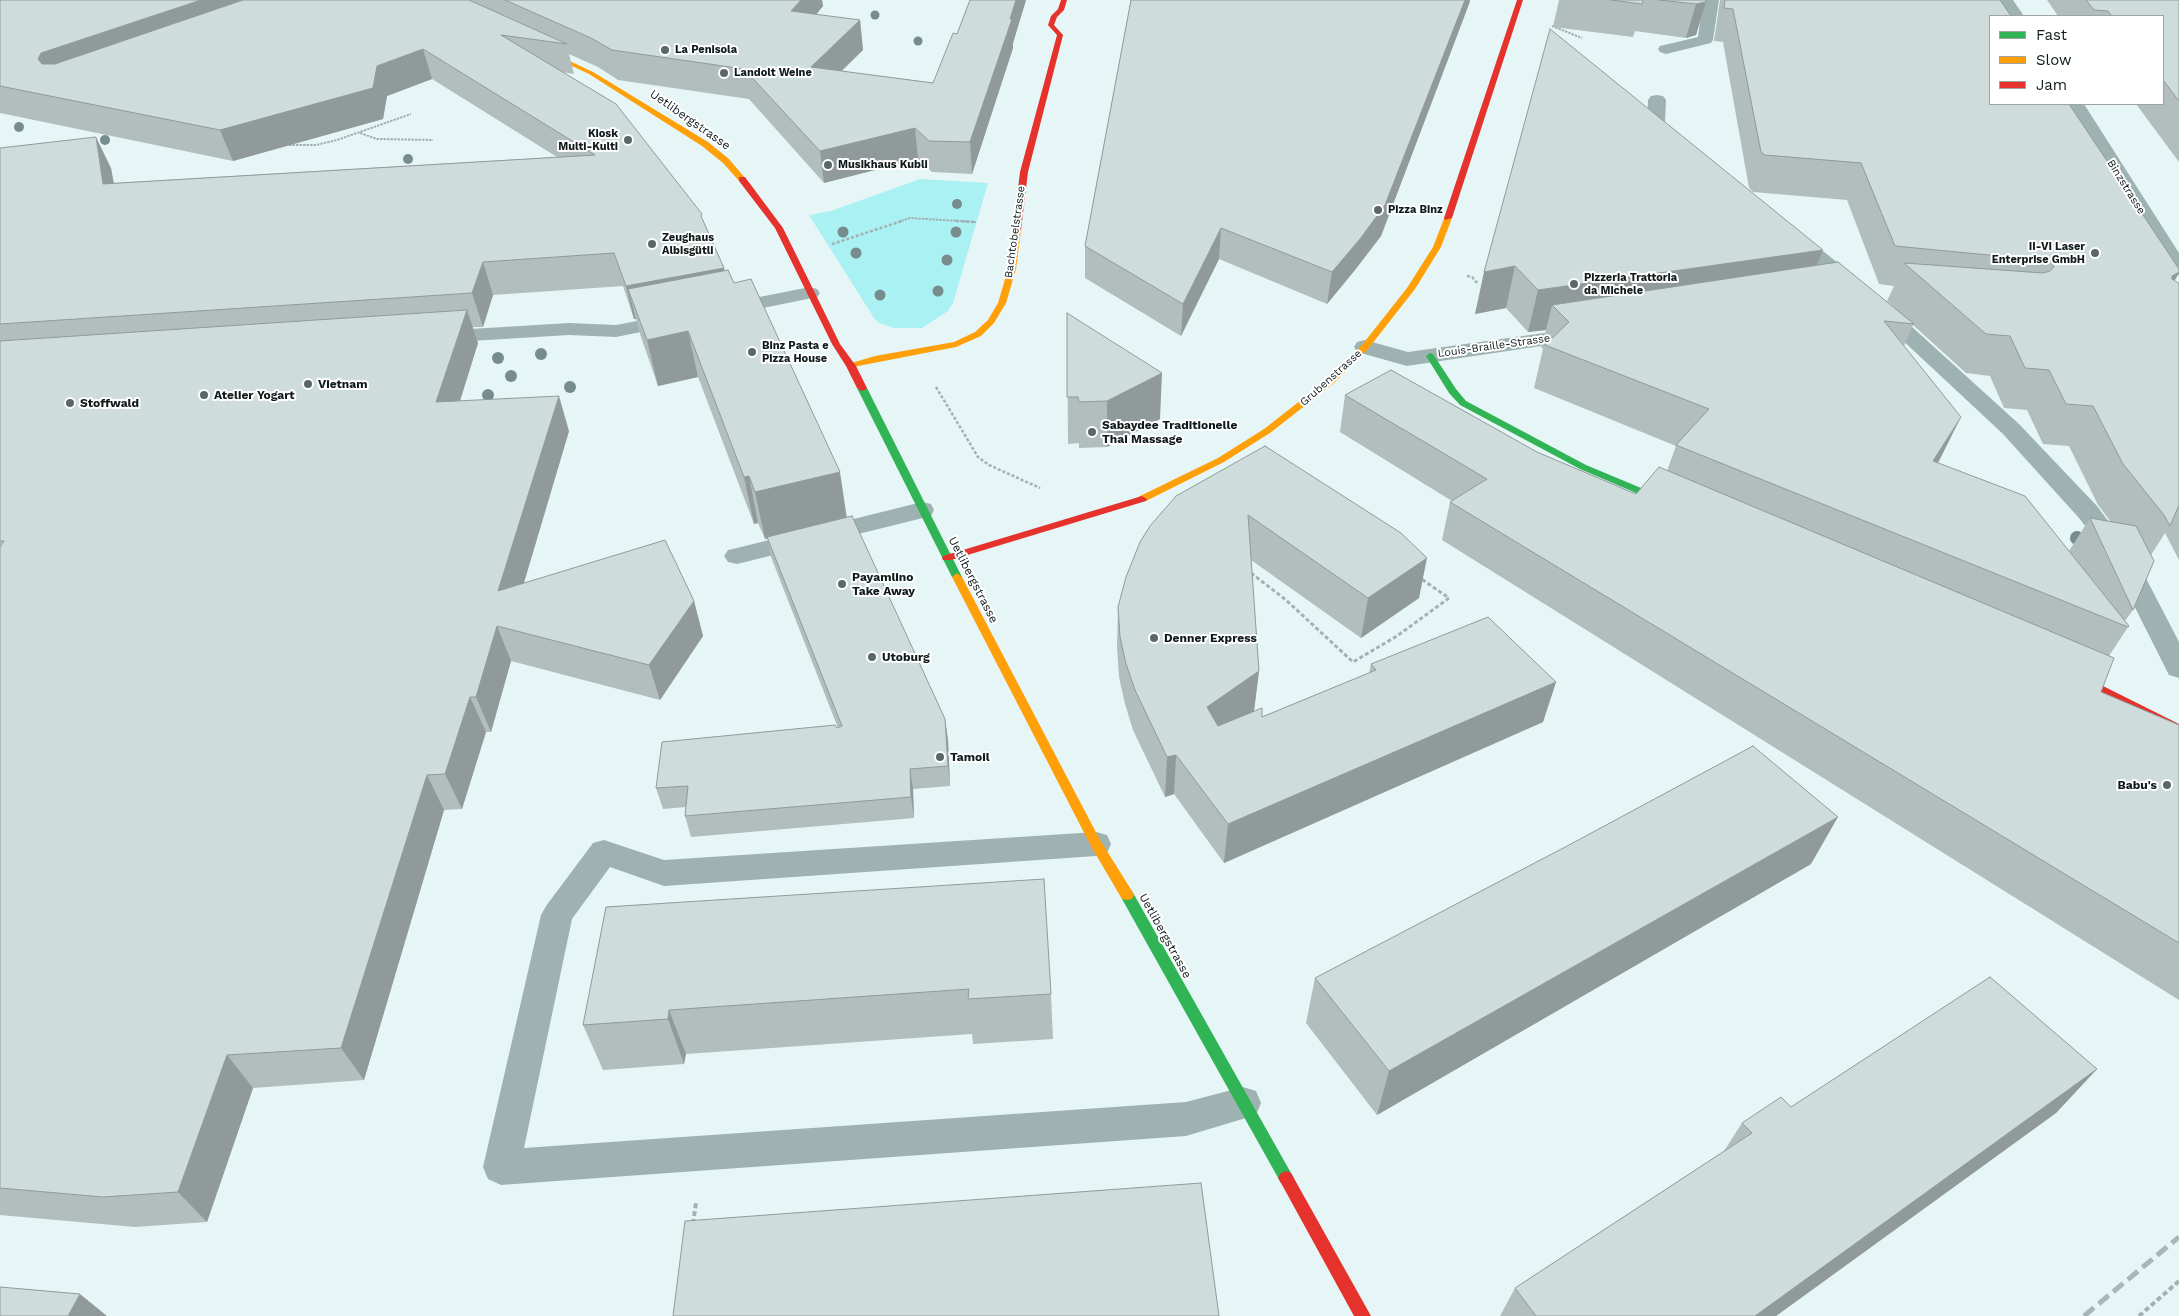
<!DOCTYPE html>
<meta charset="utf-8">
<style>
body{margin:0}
#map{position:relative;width:2179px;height:1316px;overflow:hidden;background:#e6f6f6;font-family:"Work Sans",sans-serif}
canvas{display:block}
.legend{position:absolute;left:1989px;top:15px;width:175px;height:90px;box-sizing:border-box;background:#fff;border:1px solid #9fa3a3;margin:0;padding:6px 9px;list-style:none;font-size:15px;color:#101a1a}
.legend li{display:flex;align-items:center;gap:10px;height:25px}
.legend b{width:25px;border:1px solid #9fa3a3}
</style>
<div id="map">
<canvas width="2179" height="1316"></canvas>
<ul class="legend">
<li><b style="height:6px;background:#30b455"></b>Fast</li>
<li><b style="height:6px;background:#ff9f0a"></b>Slow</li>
<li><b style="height:6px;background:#e5322d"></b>Jam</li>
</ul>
</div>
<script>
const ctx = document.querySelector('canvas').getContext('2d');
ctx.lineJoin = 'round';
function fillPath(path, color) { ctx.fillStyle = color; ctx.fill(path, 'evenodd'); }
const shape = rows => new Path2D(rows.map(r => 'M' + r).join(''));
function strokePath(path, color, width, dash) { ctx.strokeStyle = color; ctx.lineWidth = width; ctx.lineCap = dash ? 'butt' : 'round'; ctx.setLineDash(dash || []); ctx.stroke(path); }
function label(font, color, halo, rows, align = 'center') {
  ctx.font = font + ' "Work Sans",sans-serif'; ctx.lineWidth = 4; ctx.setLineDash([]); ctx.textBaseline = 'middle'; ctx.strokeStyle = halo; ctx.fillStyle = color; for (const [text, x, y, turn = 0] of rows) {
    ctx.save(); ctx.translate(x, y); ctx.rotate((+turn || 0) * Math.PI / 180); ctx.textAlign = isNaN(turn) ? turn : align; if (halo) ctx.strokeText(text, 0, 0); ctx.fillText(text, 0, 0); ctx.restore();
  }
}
fillPath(shape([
 [920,179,988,183,953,303,948,311,922,328,894,328,879,323,874,318,809,215,831,211]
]), '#aaf1f3');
strokePath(shape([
 [1552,26,1582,38],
 [360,133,377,139,433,140],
 [289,145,316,145,337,140,411,114],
 [898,222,910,218,976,222]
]), '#a3b1b2', 2, [2.5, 1]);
strokePath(shape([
 [956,221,976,222],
 [832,244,902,221],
 [1467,276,1472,277,1478,284],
 [936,387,978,457,989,465,1040,488]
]), '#a3b1b2', 2.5, [3, 2]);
strokePath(shape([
 [1251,573,1286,600,1353,662,1397,636,1449,598,1420,578]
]), '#a3b1b2', 3, [4, 2.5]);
strokePath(shape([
 [693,1224,696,1203],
 [2139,1316,2179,1281]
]), '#a3b1b2', 4, [5, 3]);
fillPath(shape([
 [1703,0,1719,0,1713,40,1711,43,1666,54,1660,52,1658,49,1660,46,1698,37,1703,0],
 [1657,95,1663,96,1666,100,1665,124,1681,138,1684,142,1681,146,1675,147,1669,146,1647,126,1648,100,1651,96,1657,95],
 [1791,229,1798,231,1868,287,2019,424,2097,506,2135,557,2179,642,2179,678,2169,675,2111,560,2079,518,2003,434,1854,295,1784,239,1781,235,1784,231,1791,229],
 [810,287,817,289,820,293,817,297,724,316,717,314,713,310,717,306,724,304,810,287],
 [674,314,681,316,685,320,681,324,616,337,569,335,438,343,430,342,427,337,430,332,438,331,569,323,616,325,674,314],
 [922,502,931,504,934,510,931,516,737,564,728,562,724,556,728,550,737,548,922,502],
 [1096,832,1107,835,1111,844,1107,853,1096,856,664,886,610,867,572,919,524,1148,1186,1102,1243,1087,1256,1091,1261,1103,1256,1115,1186,1136,501,1185,488,1179,483,1167,541,915,546,906,593,843,604,840,664,860,1096,832]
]), '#9fb2b2');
fillPath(shape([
 [1997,0,2013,0,2024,16,2008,16,1997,0],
 [2067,104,2084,104,2179,253,2179,275,2172,273,2169,269,2067,104],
 [1580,328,1588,329,1591,334,1588,339,1407,366,1357,352,1354,347,1357,342,1365,340,1408,352,1580,328]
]), '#9fb2b2');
fillPath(shape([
 [1430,353,1433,354,1456,389,1466,401,1586,465,1677,503,1678,505,1673,508,1669,507,1580,469,1460,405,1449,393,1426,356,1430,353],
 [862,385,867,388,962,577,961,580,957,581,952,577,857,388,862,385],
 [1127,890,1132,891,1291,1173,1294,1178,1291,1183,1286,1185,1281,1183,1122,899,1120,895,1122,891,1127,890]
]), '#30b455');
fillPath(shape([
 [538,46,593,72,708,142,729,159,746,179,739,181,723,163,702,146,589,74,536,49,535,48,538,46],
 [1445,216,1452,218,1441,247,1415,289,1368,349,1334,383,1270,433,1224,462,1146,501,1138,501,1137,499,1138,497,1218,458,1264,429,1328,379,1362,345,1407,288,1433,247,1445,216],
 [1014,228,1021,230,1016,269,1006,303,994,323,981,336,956,347,848,368,848,364,875,356,954,342,975,332,988,320,998,303,1008,269,1014,228],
 [957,573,962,577,1100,840,1132,891,1134,895,1132,899,1127,900,1122,899,1092,848,952,577,957,573]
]), '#ff9f0a');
fillPath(shape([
 [1061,0,1067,0,1064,10,1057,17,1054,25,1063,35,1028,172,1021,230,1017,232,1013,230,1020,172,1057,35,1048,25,1051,16,1058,9,1061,0],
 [1517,0,1523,0,1452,218,1445,220,1444,218,1517,0],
 [739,177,745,177,783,228,840,344,856,366,867,388,865,390,862,391,857,388,846,366,832,344,775,228,739,181,739,177],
 [1142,496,1147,499,1146,501,951,560,943,560,942,558,943,556,1142,496],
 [2069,669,2179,724,2179,733,2065,676,2063,673,2065,670,2069,669],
 [1286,1171,1291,1173,1371,1316,1354,1316,1281,1183,1278,1178,1281,1173,1286,1171]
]), '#e5322d');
strokePath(shape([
 [2084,1316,2179,1237]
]), '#a7b6b6', 5, [13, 6]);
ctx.fillStyle = '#778c8c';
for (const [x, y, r] of [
 [875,15,4.5],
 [918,41,4.5],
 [19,127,5],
 [105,140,5],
 [408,159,5],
 [957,204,5],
 [843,232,5.5],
 [956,232,5.5],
 [856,253,5.5],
 [947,260,5.5],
 [938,291,5.5],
 [880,295,5.5],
 [541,354,6],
 [498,358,6],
 [511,376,6],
 [570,387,6],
 [488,395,6],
 [2077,538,7]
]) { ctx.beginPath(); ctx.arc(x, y, r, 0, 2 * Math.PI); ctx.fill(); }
fillPath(shape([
 [0,0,822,0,823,6,816,15,860,20,863,50,842,71,933,83,957,34,970,0,1026,0,1013,43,1013,48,972,174,932,172,918,159,824,183,749,99,618,80,598,67,569,54,574,74,562,72,704,223,725,271,945,719,948,740,950,786,913,789,914,818,691,837,685,816,686,807,663,809,656,788,838,728,771,557,768,538,765,539,758,523,754,524,698,377,658,386,640,334,636,319,634,319,623,286,493,295,483,327,473,327,478,343,460,401,569,431,524,583,694,601,703,636,660,700,511,661,491,732,486,732,462,809,444,810,364,1080,253,1088,207,1222,135,1227,0,1215,0,148,111,168,114,183,557,157,432,79,387,96,383,119,233,161,0,113],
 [1131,0,1470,0,1469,4,1381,236,1355,270,1327,304,1219,259,1181,336,1085,278,1085,246],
 [1559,0,1706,0,1696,35,1686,38,1635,31,1633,37,1553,27],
 [1720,0,2000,0,2174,281,2179,283,2179,560,2165,533,2151,555,2133,610,2125,621,2128,627,2109,656,2101,692,2179,725,2179,1000,1442,540,1450,502,1452,501,1340,432,1345,395,1537,452,1636,494,1667,471,1676,446,1534,388,1543,349,1541,347,1546,330,1528,332,1506,308,1475,314,1550,29,1817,265,1895,308,1887,301,1894,286,1879,284,1847,200,1753,192,1749,188,1723,42,1714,41],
 [1913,325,1966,373,1990,376,2004,408,2027,410,2043,444,2069,446,2098,505,2111,522,2090,518,2069,551,1938,463,1904,346],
 [2047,0,2179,0,2179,162,2136,104,2163,104,2163,16,2058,16],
 [1067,313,1160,419,1107,447,1079,448,1079,443,1068,444],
 [1265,446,1419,598,1361,638,1251,560,1259,671,1254,711,1262,717,1369,673,1371,664,1556,682,1543,722,1224,863,1174,794,1165,797,1133,730,1125,704,1119,677,1117,647,1118,607],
 [1811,864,1377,1115,1306,1023,1315,978],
 [606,907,1051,994,1053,1039,973,1044,972,1034,686,1054,684,1064,603,1070,583,1025],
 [2097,1069,2056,1113,1776,1316,1500,1316,1515,1288,1724,1151,1742,1123,1791,1107]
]), '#b2bdbd');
fillPath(shape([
 [201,0,296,0,56,82,38,59,41,53],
 [801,0,822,0,823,6,795,40,791,11],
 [1016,0,1026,0,1013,43,1013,48,972,174,970,142],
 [1465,0,1470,0,1469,4,1381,236,1355,270,1327,304,1332,272],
 [1706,2,1696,35,1686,38,1696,4],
 [860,20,863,50,815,96,811,67],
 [423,49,432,79,387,96,383,119,233,161,220,130,377,66],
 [915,128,918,159,824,183,820,151],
 [96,137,111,168,119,216,103,184],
 [1221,228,1219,259,1181,336,1183,304],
 [1823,250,1806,291,1552,305,1546,330,1528,332,1538,290],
 [483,262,493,295,483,327,472,293],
 [1515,266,1506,308,1475,314,1484,272],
 [724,268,730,301,628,289,636,319,634,319,626,286],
 [2179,272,2179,273,2158,309,2172,276],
 [467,310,478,343,449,436,436,402],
 [688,331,698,377,658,386,647,340],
 [1162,373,1160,419,1107,447,1107,401],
 [559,396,569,431,511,626,498,591],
 [1961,417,1939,461,1910,505,1933,461],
 [840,472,847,519,765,539,755,492],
 [749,476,758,523,754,524,744,477],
 [1427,558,1419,598,1361,638,1368,598],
 [694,601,703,636,660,700,649,665],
 [497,626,511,661,491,732,476,697],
 [1259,671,1254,711,1203,746,1207,707],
 [1556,682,1543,722,1224,863,1228,824],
 [470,697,486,732,462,809,445,774],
 [945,719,948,740,950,786,948,766],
 [1176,755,1174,794,1165,797,1167,757],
 [910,769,913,789,914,818,911,797],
 [427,775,444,810,364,1080,341,1048],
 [1838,817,1811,864,1377,1115,1389,1071],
 [669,1010,686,1054,684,1064,668,1019],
 [227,1055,253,1088,207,1222,178,1192],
 [2097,1069,2056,1113,1776,1316,1755,1316],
 [80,1294,107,1316,68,1316]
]), '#919a9a');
const building = shape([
 [0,0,201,0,41,53,38,59,42,64,55,64,243,0,469,0,567,44,501,35,616,104,702,214,701,216,724,268,626,286,614,253,483,262,472,293,0,324,0,148,96,137,103,184,595,155,423,49,377,66,373,88,220,130,0,86,0,0],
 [505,0,801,0,791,11,860,20,811,67,933,83,953,33,957,34,970,0,1016,0,1010,19,1012,19,970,142,929,141,915,128,820,151,744,69,612,50,591,38,505,0],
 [1131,0,1465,0,1385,205,1360,239,1332,272,1221,228,1183,304,1085,246,1131,0],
 [1611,0,1643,0,1642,4,1611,0],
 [1659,0,1706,0,1706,2,1696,4,1659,0],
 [1725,0,2000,0,2011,16,1990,16,1990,104,2069,104,2179,269,2179,272,2172,276,2172,279,2178,283,2179,283,2179,505,2170,526,2164,515,2123,464,2093,406,2066,404,2049,370,2025,368,2010,336,1986,334,1904,263,2043,273,2050,271,2054,267,2051,261,1895,246,1861,163,1765,155,1761,152,1733,9,1724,8,1725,0],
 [2086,0,2179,0,2179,101,2163,80,2163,16,2112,16,2108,11,2094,10,2086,0],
 [1550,29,1823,250,1538,290,1515,266,1484,272,1550,29],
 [1838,262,1914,324,1884,321,1961,417,1933,461,2025,496,2129,626,2128,627,1676,445,1709,409,1545,345,1569,322,1552,305,1838,262],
 [728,270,734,283,751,279,840,472,755,492,749,476,744,477,688,331,647,340,628,289,728,270],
 [467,310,436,402,559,396,498,591,665,540,694,601,649,665,497,626,476,697,470,697,445,774,427,775,341,1048,227,1055,178,1192,103,1197,0,1188,0,547,4,541,0,541,0,341,467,310],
 [1067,313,1162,373,1107,401,1079,402,1078,397,1067,397,1067,313],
 [1391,370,1537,452,1636,494,1659,467,2114,658,2101,692,2179,725,2179,943,1450,502,1487,479,1345,395,1391,370],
 [1265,446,1401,533,1427,558,1368,598,1248,515,1259,671,1207,707,1218,726,1262,708,1262,717,1376,670,1371,664,1488,617,1556,682,1228,824,1176,755,1167,757,1135,690,1126,664,1120,637,1118,607,1126,577,1140,542,1150,526,1176,496,1265,446],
 [852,516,945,719,948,766,910,769,911,797,685,816,688,786,656,788,662,742,835,725,837,728,842,726,767,537,852,516],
 [2090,518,2136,526,2154,561,2133,610,2090,518],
 [1753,746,1838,817,1389,1071,1315,978,1569,845,1753,746],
 [1044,879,1051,994,968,999,969,989,669,1010,668,1019,583,1025,606,907,1044,879],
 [1990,977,2097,1069,1755,1316,1536,1316,1515,1288,1752,1133,1742,1123,1781,1097,1791,1107,1990,977],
 [1201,1183,1219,1316,673,1316,685,1221,1201,1183],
 [0,1287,80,1294,68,1316,0,1316,0,1287]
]);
fillPath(building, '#cfdcdc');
strokePath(building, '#919a9a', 1);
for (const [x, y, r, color] of [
 [665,50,5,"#5b6767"],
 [724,73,5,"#5b6767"],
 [628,140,5,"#5b6767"],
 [828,165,5,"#5b6767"],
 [1378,210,5,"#5b6767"],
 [652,244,5,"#5b6767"],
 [2095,253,5,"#5b6767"],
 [1574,284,5,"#5b6767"],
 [752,352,5,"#5b6767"],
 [308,384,5,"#5b6767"],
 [204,395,5,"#5b6767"],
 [70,403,5,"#5b6767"],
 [1092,432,5,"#5b6767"],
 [842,584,5,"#5b6767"],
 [1154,638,5,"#5b6767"],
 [872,657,5,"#5b6767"],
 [940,757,5,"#5b6767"],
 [2167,785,5,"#5b6767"]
]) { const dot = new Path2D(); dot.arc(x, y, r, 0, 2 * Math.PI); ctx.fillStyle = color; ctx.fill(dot); strokePath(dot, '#fff', 2); }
label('bold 11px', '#101a1a', '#fff', [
 ["La Penisola",675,50],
 ["Landolt Weine",734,73],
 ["Kiosk",618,134,"right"],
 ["Multi-Kulti",618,147,"right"],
 ["Musikhaus Kubli",838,165],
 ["Pizza Binz",1388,210],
 ["Zeughaus",662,238],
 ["Albisgütli",662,251],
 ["II-VI Laser",2085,247,"right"],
 ["Enterprise GmbH",2085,260,"right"],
 ["Pizzeria Trattoria",1584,278],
 ["da Michele",1584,291],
 ["Binz Pasta e",762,346],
 ["Pizza House",762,359]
], 'left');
label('11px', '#101a1a', '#fff', [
 ["Binzstrasse",2126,187,58],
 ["Bachtobelstrasse",1015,232,-82],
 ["Louis-Braille-Strasse",1494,346,-8],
 ["Grubenstrasse",1331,378,-42]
]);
label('12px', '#101a1a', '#fff', [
 ["Uetlibergstrasse",690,120,35],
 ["Uetlibergstrasse",973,580,63],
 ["Uetlibergstrasse",1165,936,61]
]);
label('bold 12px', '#101a1a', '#fff', [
 ["Vietnam",318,384],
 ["Atelier Yogart",214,395],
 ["Stoffwald",80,403],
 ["Sabaydee Traditionelle",1102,425],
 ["Thai Massage",1102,439],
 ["Payamlino",852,577],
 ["Take Away",852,591],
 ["Denner Express",1164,638],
 ["Utoburg",882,657],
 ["Tamoil",950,757],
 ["Babu's",2157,785,"right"]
], 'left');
</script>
